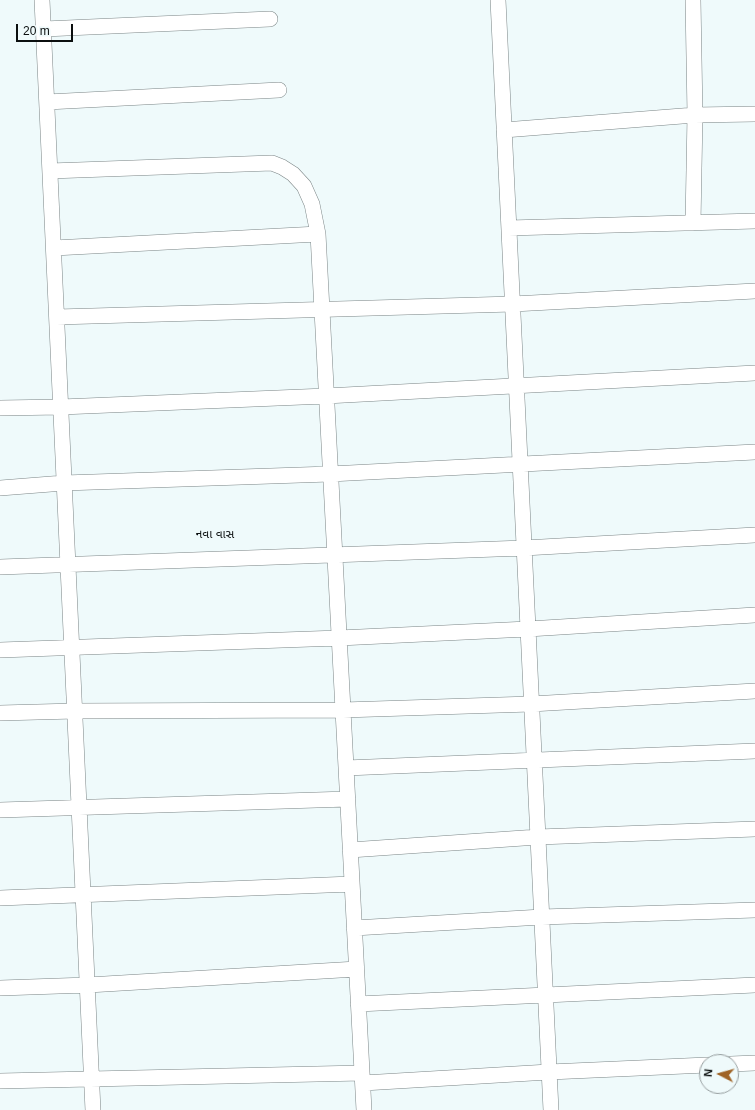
<!DOCTYPE html>
<meta charset="utf-8">
<style>
body{margin:0}
#map{position:relative;width:755px;height:1110px;overflow:hidden;background:#effafb;font-family:Arial,sans-serif}
canvas{display:block}
.north{position:absolute;left:699px;top:1054px;width:40px;height:40px;box-sizing:border-box;background:#effafb;border:1px solid #949c9d;border-radius:50%;rotate:276deg;font-size:11px;font-weight:700;line-height:16px;text-align:center;color:#0b0f0f}
.north::after{content:'';display:block;margin:auto;width:14px;height:18px;background:#9f6326;clip-path:polygon(50% 0,100% 100%,50% 72%,0 100%)}
.scale{position:absolute;left:16px;top:24px;width:57px;height:18px;box-sizing:border-box;border:2px solid #0b0f0f;border-top:0;padding-left:5px;font-size:12px;line-height:14px;white-space:nowrap;color:#0b0f0f;-webkit-text-stroke:3px #effafb;paint-order:stroke}
</style>
<div id="map">
<canvas width="755" height="1110"></canvas>
<div class="north">N</div>
<div class="scale">20 m</div>
</div>
<script>
const ctx = document.querySelector('canvas').getContext('2d');
ctx.lineJoin = 'round';
const shape = rows => new Path2D(rows.map(r => 'M' + r).join(''));
function strokePath(path, color, width, dash) { ctx.strokeStyle = color; ctx.lineWidth = width; ctx.lineCap = dash ? 'butt' : 'round'; ctx.setLineDash(dash || []); ctx.stroke(path); }
function label(font, color, halo, rows, align = 'center') {
  ctx.font = font + ' Arial,"Noto Sans Gujarati",sans-serif'; ctx.lineWidth = 3; ctx.setLineDash([]); ctx.textBaseline = 'middle'; ctx.strokeStyle = halo; ctx.fillStyle = color; for (const [text, x, y, turn = 0] of rows) {
    ctx.save(); ctx.translate(x, y); ctx.rotate((+turn || 0) * Math.PI / 180); ctx.textAlign = isNaN(turn) ? turn : align; if (halo) ctx.strokeText(text, 0, 0); ctx.fillText(text, 0, 0); ctx.restore();
  }
}
const street = shape([
 [42,0,93,1110],
 [498,0,551,1110],
 [693,0,695,115,693,223],
 [44,29,270,19],
 [47,102,279,90],
 [504,130,695,115,755,114],
 [50,171,272,163,282,167,293,174,304,186,312,204,318,234,364,1110],
 [509,228,755,221],
 [54,248,318,234],
 [57,317,513,304,755,291],
 [0,408,61,407,326,396,755,373],
 [0,488,64,483,330,474,755,452],
 [0,567,524,548,755,535],
 [0,650,339,638,528,629,755,615],
 [0,713,75,711,343,710,531,704,755,691],
 [346,768,755,751],
 [0,810,348,799],
 [350,850,538,837,755,829],
 [0,898,352,884],
 [354,928,542,917,755,910],
 [0,988,88,985,357,969],
 [358,1004,755,985],
 [731,1064,755,1063],
 [0,1081,362,1073],
 [363,1083,549,1072,707,1065]
]);
strokePath(street, '#7b8586', 16);
strokePath(street, '#fff', 15);
label('12px', '#0b0f0f', '#effafb', [
 ["નવા વાસ",215,535]
]);
</script>
